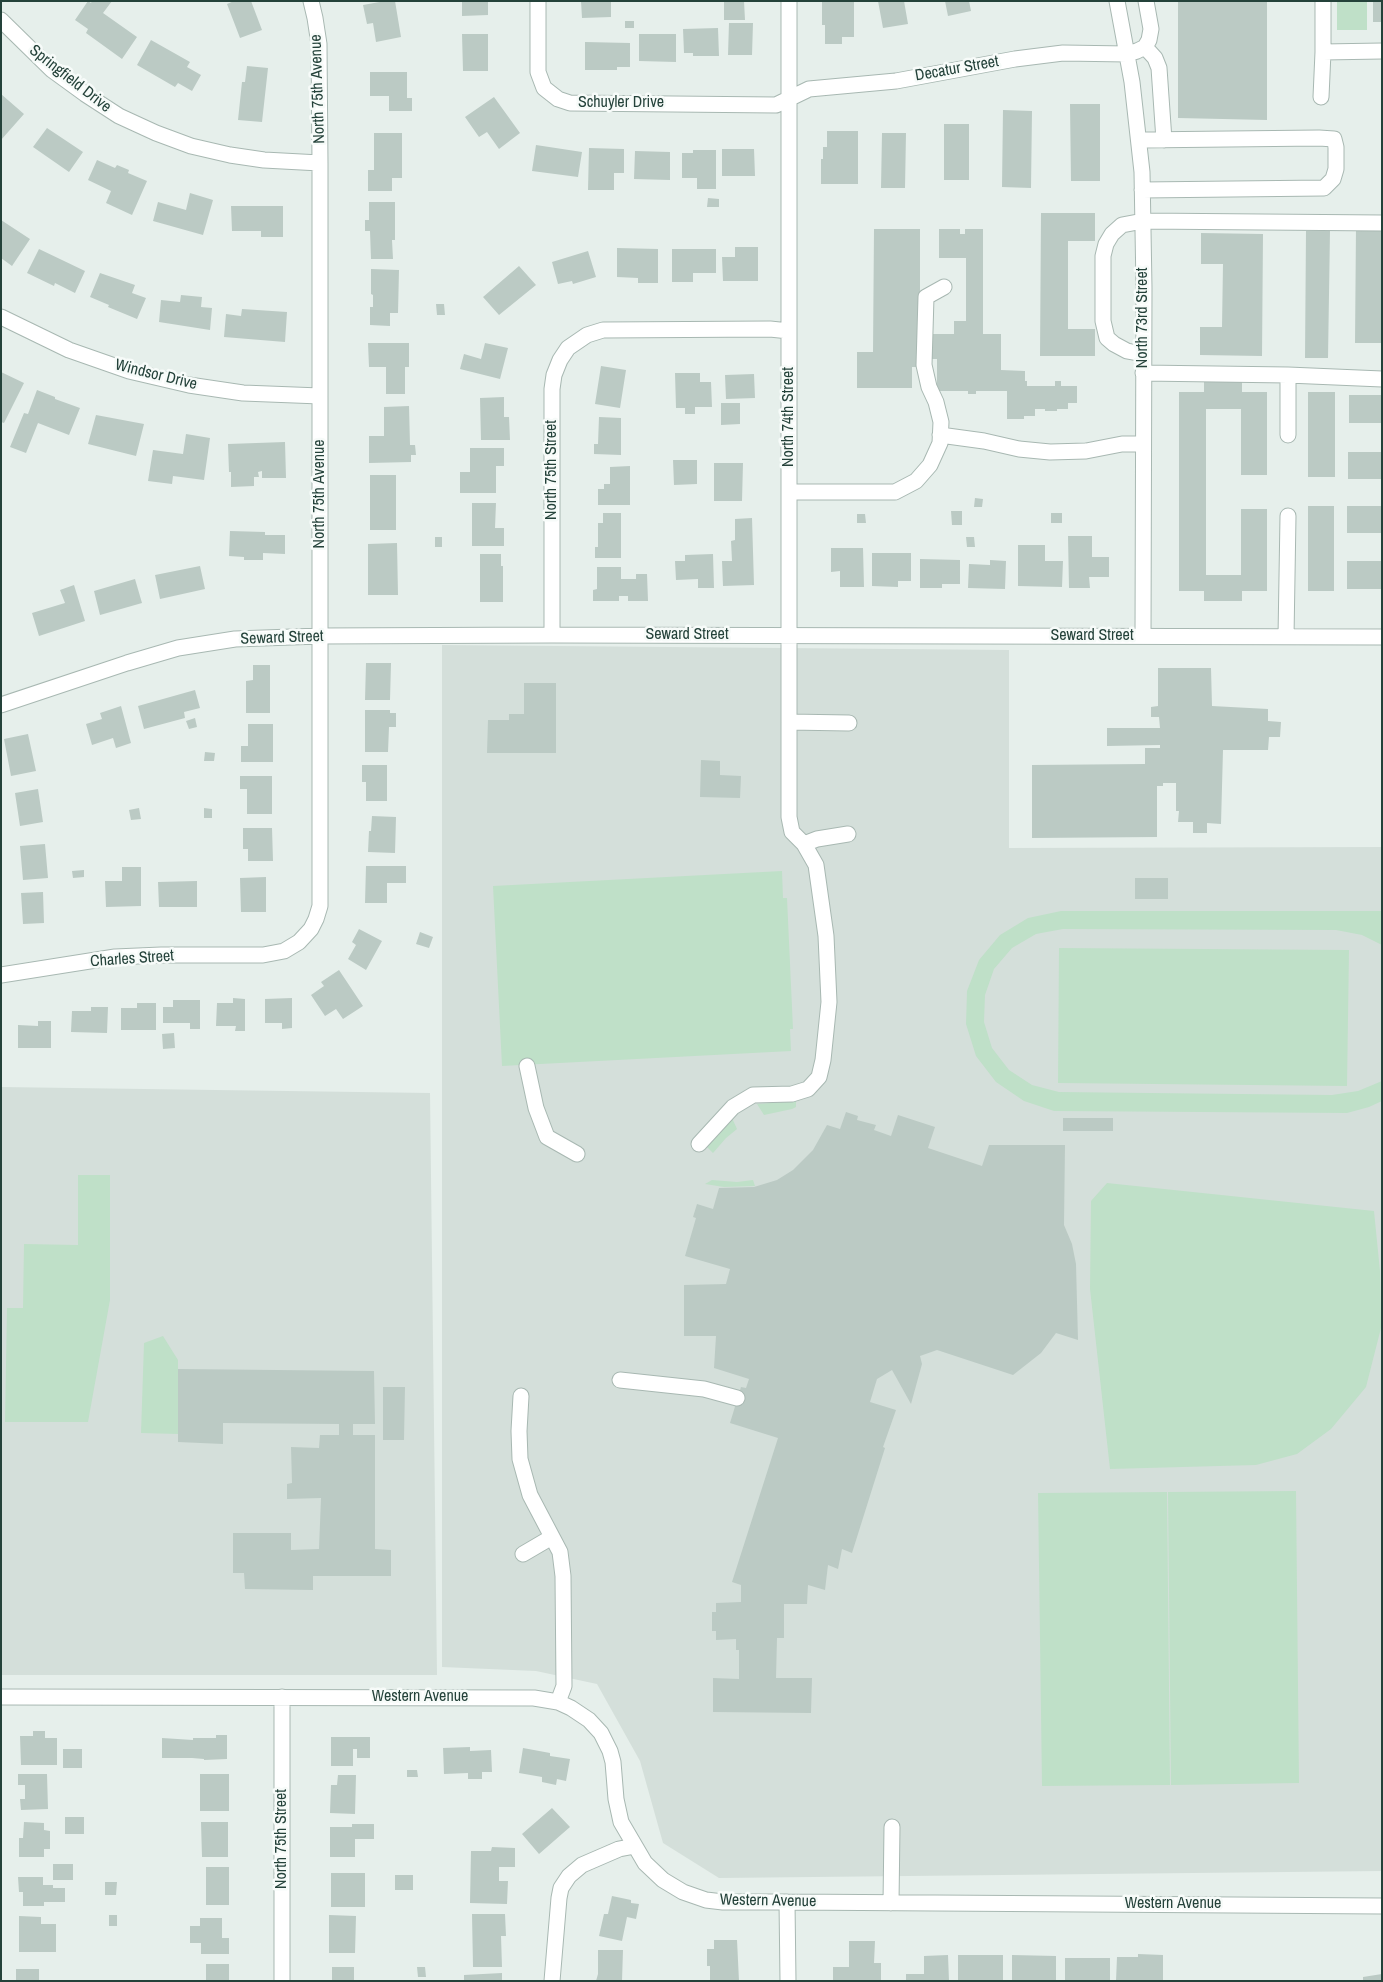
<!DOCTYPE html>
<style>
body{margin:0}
#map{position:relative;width:1383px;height:1982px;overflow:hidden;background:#e6efeb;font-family:"Archivo Narrow",sans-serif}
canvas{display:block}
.frame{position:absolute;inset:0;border:2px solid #24423a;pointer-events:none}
</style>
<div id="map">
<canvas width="1383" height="1982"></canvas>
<div class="frame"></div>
</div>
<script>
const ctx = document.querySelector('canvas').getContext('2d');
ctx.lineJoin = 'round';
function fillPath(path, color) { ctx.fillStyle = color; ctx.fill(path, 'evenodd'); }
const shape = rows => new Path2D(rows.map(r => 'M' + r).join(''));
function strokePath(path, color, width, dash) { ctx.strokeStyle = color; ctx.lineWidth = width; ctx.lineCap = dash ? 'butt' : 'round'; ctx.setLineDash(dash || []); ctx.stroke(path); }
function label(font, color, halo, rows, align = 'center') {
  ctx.font = font + ' "Archivo Narrow",sans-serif'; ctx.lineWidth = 5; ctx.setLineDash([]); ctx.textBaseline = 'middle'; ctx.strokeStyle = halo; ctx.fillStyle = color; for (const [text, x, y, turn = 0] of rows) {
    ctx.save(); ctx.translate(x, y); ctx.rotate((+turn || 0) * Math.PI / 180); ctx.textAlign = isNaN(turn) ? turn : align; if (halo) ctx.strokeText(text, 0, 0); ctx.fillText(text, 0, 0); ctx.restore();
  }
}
fillPath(shape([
 [442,645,1009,650,1009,848,1382,847,1382,1871,719,1878,663,1843,640,1761,597,1684,536,1671,442,1667],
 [1,1087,430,1093,437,1675,1,1675]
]), '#d4dfda');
fillPath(shape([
 [1337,1,1367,1,1367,30,1337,30],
 [782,871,783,898,787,898,793,1029,790,1029,791,1051,502,1066,493,886],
 [1061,911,1382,911,1382,945,1362,935,1336,930,1063,929,1036,934,1012,948,994,969,985,995,984,1022,992,1048,1009,1070,1032,1085,1059,1092,1332,1095,1358,1091,1382,1081,1382,1101,1369,1107,1347,1113,1054,1111,1024,1101,996,1082,976,1056,966,1024,967,991,979,960,1000,935,1028,918],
 [1059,948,1349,950,1347,1086,1058,1083],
 [796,1101,796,1107,792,1109,764,1115,757,1104],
 [732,1118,737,1129,726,1138,713,1153,707,1147,718,1132],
 [78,1175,110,1175,110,1300,88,1422,5,1422,7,1308,23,1308,24,1244,78,1245],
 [712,1180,737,1182,753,1180,755,1186,724,1187,705,1184],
 [1107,1183,1374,1211,1380,1271,1381,1328,1366,1387,1331,1429,1297,1454,1256,1465,1110,1469,1090,1289,1091,1201],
 [163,1336,178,1360,178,1434,141,1433,144,1343],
 [1296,1491,1299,1783,1171,1785,1168,1492],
 [1167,1492,1170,1785,1042,1786,1038,1493]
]), '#bfe0c8');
fillPath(shape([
 [88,1,91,3,92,1,112,1,103,13,137,37,122,59,86,33,88,29,75,20],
 [234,1,251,1,262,30,240,38,227,4],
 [385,1,395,1,401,37,376,42,373,23,367,24,363,5],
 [462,1,488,1,488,15,462,16],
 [581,1,611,1,611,17,582,18],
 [724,1,744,1,745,20,724,20],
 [822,1,854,1,854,37,842,37,842,44,825,44,825,25,822,25],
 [878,1,904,1,908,24,883,28],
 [945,1,969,1,971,11,948,16],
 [1178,1,1267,1,1267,120,1178,118],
 [1373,1,1382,1,1382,22,1373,22],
 [625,21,634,21,634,28,625,28],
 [729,23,753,23,752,55,728,55],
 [718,28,719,56,693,56,693,53,684,53,683,29],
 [462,34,488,34,488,71,463,71],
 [639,34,676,34,676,62,639,61],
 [151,40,190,62,187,67,201,75,192,91,178,83,175,87,137,65],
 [585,42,630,43,630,67,617,67,617,70,585,70],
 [247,66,268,68,262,122,238,120,242,82,245,82],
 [370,72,407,72,407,98,412,98,412,111,389,111,389,96,370,96],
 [1,94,24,114,1,140],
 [494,97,520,133,499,149,487,132,479,137,465,117],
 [1070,104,1100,104,1100,181,1071,181],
 [1003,110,1032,111,1031,188,1002,187],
 [944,124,969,124,969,180,944,180],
 [47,128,83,152,69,172,33,147],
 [827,131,858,131,858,184,821,184,821,159,823,159,823,147,827,147],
 [374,133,402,133,402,178,392,178,392,191,368,191,368,170,374,170],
 [882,133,906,133,905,188,881,188],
 [536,145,582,152,578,177,532,171],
 [589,148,624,149,624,173,614,173,614,190,588,190],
 [722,149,754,149,755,176,722,176],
 [693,150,716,150,716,189,697,189,697,178,682,178,682,153,693,153],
 [635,151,670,152,670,180,634,179],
 [97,160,115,168,117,165,129,170,128,173,147,181,132,215,106,203,111,191,88,180],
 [190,193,213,200,203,235,153,221,158,202,186,210],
 [708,198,719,199,719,207,707,207],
 [369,202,395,202,395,240,392,240,393,259,371,259,370,231,365,231,365,220,369,220],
 [231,206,283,206,283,237,261,237,261,231,232,231],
 [1041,213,1095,213,1095,241,1068,241,1068,329,1095,329,1095,356,1040,356],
 [1,220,30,239,12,266,1,258],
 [1356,227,1382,227,1382,343,1355,343],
 [874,229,920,229,920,367,912,367,912,388,857,388,857,352,873,352],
 [939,229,960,229,960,234,965,234,965,229,983,229,983,334,1001,334,1001,370,1025,371,1025,381,1027,381,1027,386,1055,386,1055,381,1061,381,1061,386,1077,386,1077,403,1068,403,1068,409,1057,409,1057,411,1045,411,1045,409,1035,409,1035,416,1024,416,1024,419,1007,419,1007,391,976,391,976,394,968,394,968,391,937,391,937,359,930,359,930,334,954,334,954,321,966,321,966,258,939,258],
 [1306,231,1330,231,1328,358,1305,358],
 [1201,233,1263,234,1262,356,1200,355,1200,327,1222,327,1223,264,1201,264],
 [735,247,758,247,758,281,723,281,722,257,735,257],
 [617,248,658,249,658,283,638,283,638,278,617,277],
 [39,249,85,271,75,293,55,283,54,286,27,273],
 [672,249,716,249,716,273,693,273,693,282,672,282],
 [588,251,596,277,573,284,572,281,558,284,552,262],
 [519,266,536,285,499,315,483,297],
 [371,269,399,270,398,313,390,313,390,326,370,325,370,307,373,307,373,295,371,294],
 [100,273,135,285,132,293,146,298,137,319,108,307,109,305,90,297],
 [181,295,202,297,201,307,212,308,210,330,159,322,161,300,180,302],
 [436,304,444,304,445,315,437,315],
 [242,309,287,312,285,342,224,337,226,314,241,316],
 [368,343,409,343,409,367,405,367,405,394,386,394,386,367,369,367],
 [485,343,508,348,500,379,460,369,464,354,481,359],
 [601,366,626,370,620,408,595,404],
 [1,372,24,383,4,423,1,422],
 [675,373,700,373,700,382,711,382,712,407,695,407,695,414,685,414,685,408,676,408],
 [754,374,755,398,726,399,725,375],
 [1204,382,1242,382,1242,392,1267,392,1267,475,1241,475,1241,409,1206,409,1206,575,1241,575,1241,509,1267,509,1267,591,1242,591,1242,601,1204,601,1204,591,1179,591,1179,392,1204,392],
 [37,390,55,397,55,399,80,408,69,435,38,423,26,453,10,447,24,413,28,414],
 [1308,392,1335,392,1335,477,1308,477],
 [1349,395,1382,395,1382,423,1349,423],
 [504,397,504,417,509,417,510,440,481,440,480,398],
 [721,403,740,403,740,424,721,425],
 [409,406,410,445,415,445,416,455,411,455,411,462,369,463,369,436,384,436,384,407],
 [96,415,144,424,136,456,88,444],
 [599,417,621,418,621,455,594,454,594,444,598,444],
 [186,434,210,438,204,480,173,476,172,484,148,481,153,450,183,454],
 [285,442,286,478,262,478,262,471,258,472,259,477,254,477,254,486,231,487,231,472,229,472,228,444],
 [470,448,504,448,504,466,496,466,496,493,460,493,460,472,470,472],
 [1348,452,1382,452,1382,479,1348,479],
 [673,460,697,460,697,484,674,485],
 [714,463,743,463,742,501,714,501],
 [630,466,630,505,598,505,598,489,604,489,604,484,610,484,610,467],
 [370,475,396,475,396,530,370,530],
 [975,498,983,499,982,507,974,507],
 [472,503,496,503,495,528,504,528,504,546,472,546],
 [1308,506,1334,506,1334,591,1308,591],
 [1347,506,1382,506,1382,533,1347,533],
 [951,511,962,511,962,525,952,525],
 [603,513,621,513,621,558,595,558,595,547,598,547,598,523,603,523],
 [1051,513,1062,513,1062,523,1051,523],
 [857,514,865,514,866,523,857,523],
 [752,518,754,585,723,586,722,561,732,561,731,541,735,540,735,519],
 [230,531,265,532,265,535,285,535,285,554,263,553,263,560,244,560,244,557,229,556],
 [1068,536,1092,536,1092,557,1109,557,1109,577,1089,577,1090,588,1069,588],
 [435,537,442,537,442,547,435,547],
 [966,537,974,537,975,547,967,547],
 [397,543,398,595,368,595,368,544],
 [1018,545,1045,545,1045,561,1063,561,1062,587,1018,586],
 [831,548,863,548,864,587,840,587,840,571,831,572],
 [872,553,911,553,911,581,898,581,898,587,872,586],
 [480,554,501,554,501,566,503,566,503,602,480,602],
 [713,554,714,588,698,588,698,579,676,580,675,561,685,561,685,555],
 [920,559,960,560,960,584,942,584,942,588,920,588],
 [990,560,1006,561,1005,589,968,588,969,564,990,565],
 [1347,561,1382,561,1382,589,1347,589],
 [200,566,205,589,160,599,155,575],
 [597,567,621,567,621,579,636,579,636,574,647,574,648,601,628,601,628,596,619,596,619,601,593,601,593,590,597,589],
 [135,579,142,603,100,615,94,591],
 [74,585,85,621,39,636,32,613,65,603,60,590],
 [366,663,391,663,390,700,365,700],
 [253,665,270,665,270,713,246,713,246,681,253,680],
 [1158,668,1211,668,1212,706,1268,709,1268,721,1281,722,1280,737,1269,737,1268,750,1223,750,1221,824,1207,823,1207,833,1193,833,1193,822,1178,822,1179,811,1176,811,1176,783,1163,783,1163,786,1157,786,1157,837,1032,838,1032,765,1145,764,1145,748,1160,748,1160,745,1107,746,1107,728,1160,728,1159,717,1151,717,1151,707,1158,706],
 [524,683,556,683,556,753,487,753,488,720,509,720,509,714,524,714],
 [195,690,200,708,184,712,185,718,144,729,138,706],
 [121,706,131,743,116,748,113,738,92,745,86,724,102,719,100,713],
 [365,710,390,710,390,713,396,713,396,727,389,727,388,752,365,752],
 [195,718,197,727,189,729,186,721],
 [248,724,273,724,273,762,241,762,241,746,248,746],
 [28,734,36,771,11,776,4,739],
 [205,752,215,753,214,761,204,761],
 [701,760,720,761,720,775,741,776,740,798,700,797],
 [362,765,387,765,387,801,366,801,366,782,362,782],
 [240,776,272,776,272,814,247,814,247,789,240,789],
 [38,789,43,822,20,826,15,793],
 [139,808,141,819,131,820,129,810],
 [204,808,212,809,212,818,204,818],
 [372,816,396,817,395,853,368,852,369,831,371,831],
 [243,828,272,828,273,861,248,861,248,849,243,849],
 [45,844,48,878,23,880,20,846],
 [366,866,406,866,406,883,387,883,387,903,365,903],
 [122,867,141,867,141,906,106,907,105,881,122,881],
 [84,870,84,877,73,878,72,871],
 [266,877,266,912,241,912,240,878],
 [1135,878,1168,878,1168,899,1135,899],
 [197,881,197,907,159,907,158,882],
 [43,892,44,923,23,924,21,893],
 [359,929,382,941,366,970,348,959,356,945,352,942],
 [420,932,433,937,429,948,416,944],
 [339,970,363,1006,343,1019,336,1009,325,1016,311,995,324,986,321,982],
 [233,998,245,999,245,1031,235,1031,236,1026,216,1026,217,1003,233,1003],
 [292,998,292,1028,282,1029,282,1023,265,1023,265,999],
 [173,1000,200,1000,200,1029,190,1029,190,1023,163,1023,163,1007,173,1007],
 [137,1003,156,1003,156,1030,121,1030,121,1008,137,1008],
 [91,1007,108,1007,107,1033,71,1032,72,1011,91,1011],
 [38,1021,51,1021,51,1048,18,1048,18,1025,38,1026],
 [174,1033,175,1048,163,1049,162,1034],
 [846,1112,858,1116,857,1120,876,1125,874,1130,891,1136,898,1115,935,1127,928,1148,982,1166,989,1145,1065,1145,1064,1225,1072,1244,1076,1264,1078,1340,1056,1333,1041,1353,1013,1375,937,1350,920,1356,922,1364,911,1404,892,1370,877,1379,870,1402,896,1410,883,1447,885,1448,852,1553,842,1549,838,1569,828,1565,825,1590,808,1585,807,1604,784,1604,784,1638,777,1638,776,1678,812,1678,811,1713,713,1712,713,1678,739,1679,739,1650,736,1650,736,1639,716,1640,716,1631,712,1631,712,1612,716,1612,716,1603,741,1602,741,1585,732,1582,778,1438,730,1423,741,1387,746,1388,749,1379,714,1368,716,1336,684,1336,684,1285,726,1284,730,1269,685,1256,696,1218,693,1217,697,1204,713,1209,719,1188,754,1187,777,1180,793,1170,813,1150,827,1125,840,1129],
 [1063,1118,1113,1118,1113,1131,1063,1131],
 [178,1369,374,1371,375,1424,353,1424,353,1435,375,1435,375,1549,391,1550,391,1576,313,1576,313,1590,245,1589,244,1573,233,1573,233,1533,291,1533,291,1550,319,1549,321,1498,287,1499,287,1484,292,1483,291,1447,319,1448,320,1435,339,1435,339,1424,223,1423,223,1444,178,1442],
 [383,1387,405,1387,404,1440,383,1440],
 [33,1731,45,1731,45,1738,57,1738,57,1765,21,1765,20,1736,33,1736],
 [216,1735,227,1735,227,1759,204,1760,204,1759,192,1758,162,1758,162,1738,193,1740,193,1738,216,1738],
 [331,1737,370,1737,370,1758,357,1758,357,1749,353,1749,353,1766,331,1766],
 [470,1747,470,1751,491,1750,492,1772,482,1772,482,1779,468,1779,468,1773,444,1774,443,1748],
 [523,1748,550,1753,550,1756,570,1759,566,1781,557,1779,556,1785,542,1782,542,1777,519,1773],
 [63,1749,82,1749,82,1768,63,1768],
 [407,1770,417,1770,418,1777,407,1777],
 [18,1774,47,1774,48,1809,21,1810,20,1799,25,1799,25,1785,18,1785],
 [200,1774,229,1774,229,1811,200,1811],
 [338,1775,356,1775,355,1814,330,1813,331,1785,337,1785],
 [552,1808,570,1827,539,1854,522,1834],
 [65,1817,84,1817,84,1834,65,1834],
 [24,1822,44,1823,44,1830,50,1831,50,1849,44,1849,44,1857,19,1857,19,1838,23,1838],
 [201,1822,228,1822,228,1857,202,1857],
 [352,1824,374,1824,374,1839,355,1839,355,1857,330,1857,330,1827,352,1827],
 [492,1847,515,1848,515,1867,499,1867,499,1881,508,1881,507,1904,470,1903,471,1851,491,1851],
 [53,1864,73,1864,73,1880,53,1880],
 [206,1867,229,1867,229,1905,206,1905],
 [331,1873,365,1873,365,1907,331,1907],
 [395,1875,413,1875,413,1890,395,1890],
 [18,1877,43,1877,43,1885,53,1885,53,1888,65,1888,65,1902,44,1902,44,1906,23,1906,23,1892,19,1892],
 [105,1882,117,1882,116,1895,105,1895],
 [612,1896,631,1900,631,1903,639,1904,636,1919,627,1917,622,1941,599,1936,604,1914,608,1914],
 [472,1914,505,1914,506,1936,501,1936,502,1967,473,1967],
 [109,1915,117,1915,117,1926,109,1926],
 [329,1915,356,1916,355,1953,329,1953],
 [19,1916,41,1917,41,1924,56,1924,56,1952,19,1952],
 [200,1918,222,1918,222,1938,229,1938,229,1954,201,1954,201,1943,190,1943,190,1926,200,1926],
 [714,1940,737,1940,739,1981,710,1981,710,1966,707,1966,707,1949,714,1949],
 [849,1941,875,1941,874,1963,881,1963,881,1981,833,1981,833,1967,849,1967],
 [598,1950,623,1950,622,1981,596,1981,598,1974],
 [1138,1954,1163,1955,1163,1981,1116,1981,1117,1957,1138,1957],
 [948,1955,949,1981,906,1981,906,1974,924,1974,924,1956],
 [958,1955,1003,1955,1003,1981,958,1981],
 [1012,1955,1056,1956,1056,1981,1012,1981],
 [1065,1958,1110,1958,1110,1981,1065,1981],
 [206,1964,229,1964,229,1981,206,1981],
 [332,1967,354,1967,354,1981,332,1981],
 [417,1967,425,1967,426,1977,418,1977],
 [16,1969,39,1969,39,1981,16,1981],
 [502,1973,502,1981,464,1981,464,1975],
 [1382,1974,1382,1981,1363,1981,1363,1977]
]), '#bbcac4');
const minor = shape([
 [538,1,538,72,544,88,558,99,570,103,776,105,809,89,896,81,1015,59,1063,53,1127,54,1137,51,1145,47,1149,40,1151,29,1146,1],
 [1117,1,1132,82,1142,172,1144,288,1143,636],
 [1323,1,1323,52,1382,51],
 [1,20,52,70,85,94,119,116,156,133,191,146,230,155,264,160,320,163],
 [1145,47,1155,58,1159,68,1164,140],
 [1321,97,1323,52],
 [1139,140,1319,138,1334,139,1336,147,1336,169,1333,179,1324,188,1142,190],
 [1,317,69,350,129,371,189,385,243,393,320,396],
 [1143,354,1127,351,1114,344,1107,338,1103,321,1103,256,1106,244,1112,234,1122,225,1143,221,1382,223],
 [1143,373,1288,375,1382,379],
 [940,435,984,441,1019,449,1050,452,1086,451,1122,444,1143,444],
 [1288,435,1288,375],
 [789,492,895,492,916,481,930,465,940,443,941,422,936,402,929,387,924,365,926,297,944,287],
 [552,635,552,389,554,375,560,360,568,348,587,335,603,330,770,329,789,331],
 [1286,637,1288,516],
 [1,705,127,663,178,648,235,639,320,636,552,635,1382,637],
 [789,722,849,723],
 [804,844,817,839,848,834],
 [1,975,115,957,161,955,263,955,284,951,299,942,311,929,316,919,320,906,320,163,319,44,315,18,311,1],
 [527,1066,536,1108,547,1137,577,1154],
 [699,1144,733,1107,753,1095,792,1094,808,1089,819,1077,823,1060,829,1002,826,936,816,865,804,844,792,832,789,817,789,1],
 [620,1380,704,1389,737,1398],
 [521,1396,519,1431,520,1459,530,1495,560,1552,563,1576,564,1686,558,1702],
 [523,1554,552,1537],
 [1,1697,534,1698,558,1702,571,1708,589,1720,601,1733,610,1751,613,1762,616,1799,621,1822,645,1863,663,1880,683,1892,706,1900,723,1902,787,1902,1382,1906],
 [282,1697,282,1981],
 [787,1902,788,1981],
 [891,1903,892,1827],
 [552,1981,559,1898,561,1888,569,1876,582,1865,619,1849,635,1846]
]);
strokePath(minor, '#a8b8b2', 17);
strokePath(minor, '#fff', 15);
label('16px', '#24423a', '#f7fbf9', [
 ["Decatur Street",957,69,-10],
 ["Springfield Drive",70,79,38],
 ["North 75th Avenue",318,89,-92],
 ["Schuyler Drive",621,103],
 ["North 73rd Street",1143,318,-90],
 ["Windsor Drive",156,375,14],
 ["North 74th Street",789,417,-90],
 ["North 75th Street",552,470,-90],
 ["North 75th Avenue",320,494,-90],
 ["Seward Street",687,635],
 ["Seward Street",1092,636],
 ["Seward Street",282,638,-2],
 ["Charles Street",132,959,-4],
 ["Western Avenue",420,1697],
 ["North 75th Street",282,1839,-90],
 ["Western Avenue",768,1901,1],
 ["Western Avenue",1173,1904]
]);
</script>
